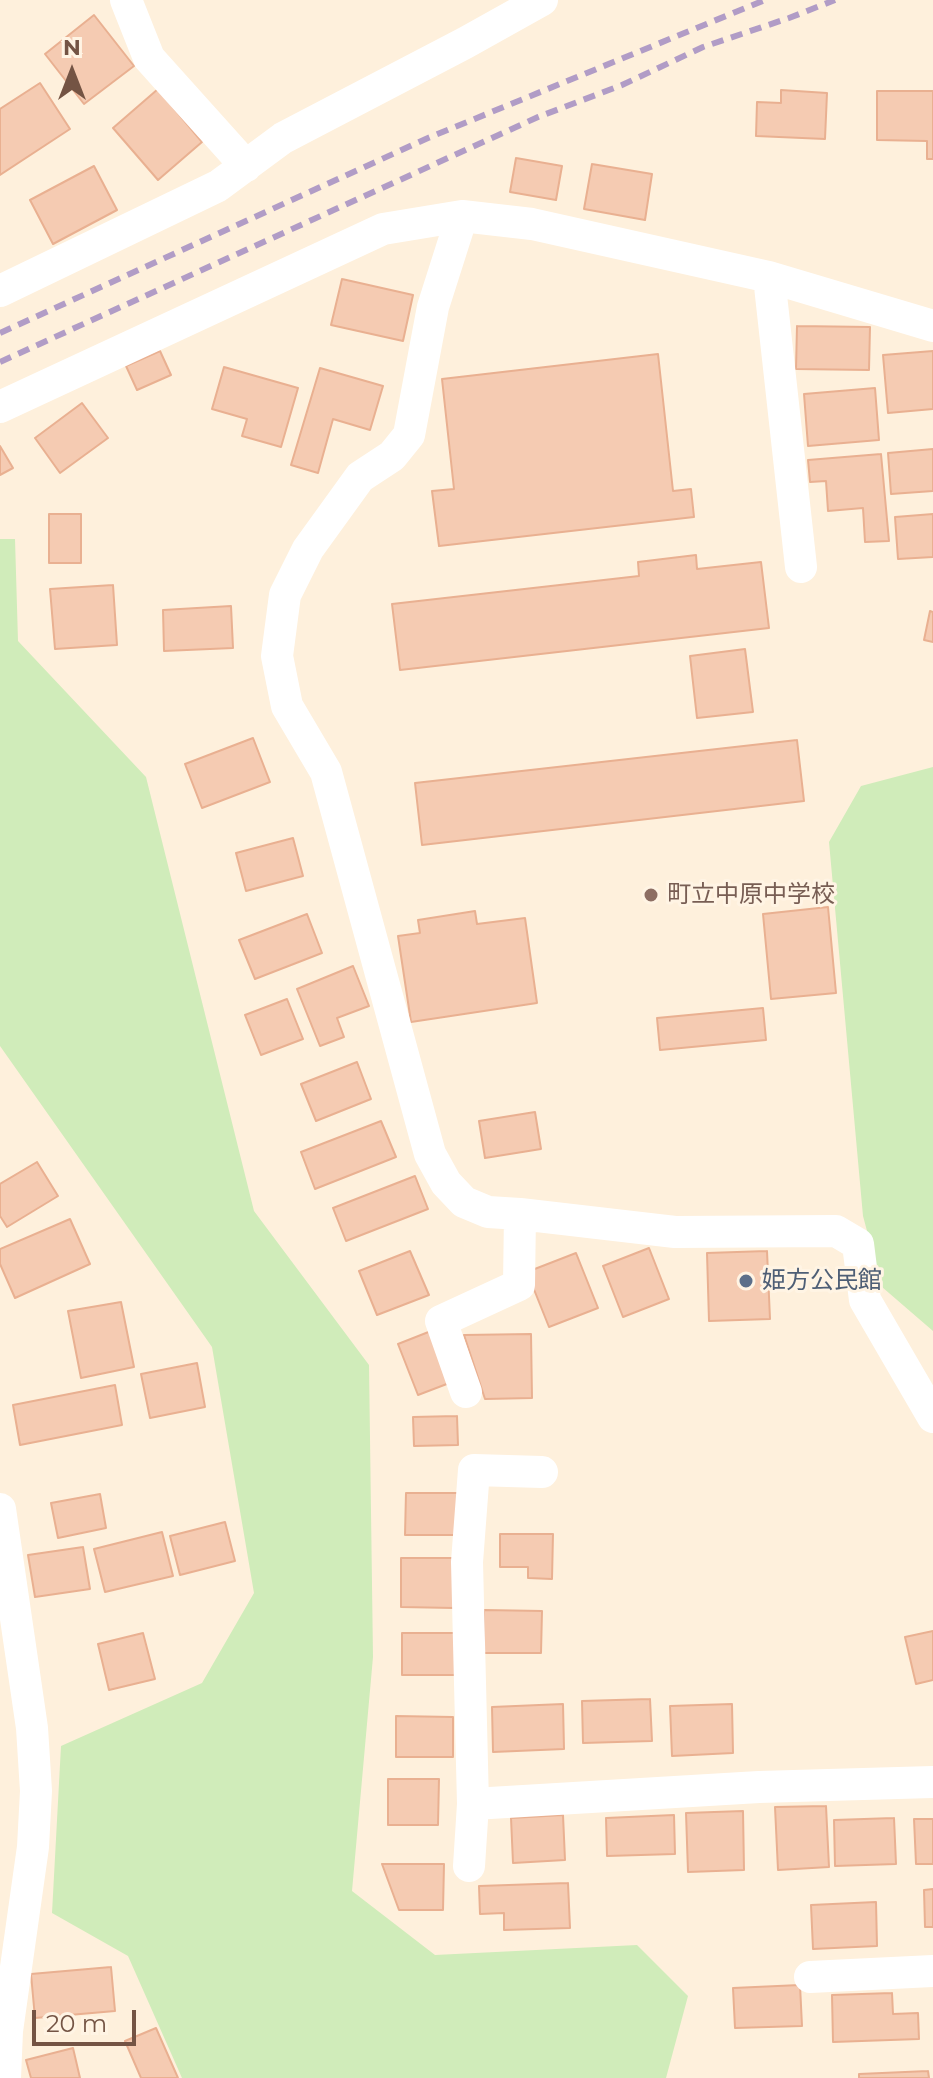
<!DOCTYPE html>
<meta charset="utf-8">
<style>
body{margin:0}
#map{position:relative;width:933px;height:2078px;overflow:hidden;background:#fef0dc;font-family:Montserrat,sans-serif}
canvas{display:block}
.north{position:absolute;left:32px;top:32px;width:80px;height:80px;-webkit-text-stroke:6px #fff4e4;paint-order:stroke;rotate:0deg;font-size:22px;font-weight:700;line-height:32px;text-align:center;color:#745444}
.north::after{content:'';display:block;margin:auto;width:28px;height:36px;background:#745444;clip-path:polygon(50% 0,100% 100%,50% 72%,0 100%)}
.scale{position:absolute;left:32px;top:2010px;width:104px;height:36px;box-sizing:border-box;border:4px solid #745444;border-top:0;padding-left:10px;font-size:24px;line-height:28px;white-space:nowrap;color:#745444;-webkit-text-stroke:6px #fff4e4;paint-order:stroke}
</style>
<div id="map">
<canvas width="933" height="2078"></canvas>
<div class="north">N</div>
<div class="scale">20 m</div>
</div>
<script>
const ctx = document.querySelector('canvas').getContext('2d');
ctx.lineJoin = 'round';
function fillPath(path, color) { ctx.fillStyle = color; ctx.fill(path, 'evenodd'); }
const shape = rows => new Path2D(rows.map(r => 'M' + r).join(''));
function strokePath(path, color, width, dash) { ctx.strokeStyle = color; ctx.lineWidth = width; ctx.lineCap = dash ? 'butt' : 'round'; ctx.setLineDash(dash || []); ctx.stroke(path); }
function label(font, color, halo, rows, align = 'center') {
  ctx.font = font + ' Montserrat,"Noto Sans JP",sans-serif'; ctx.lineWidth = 6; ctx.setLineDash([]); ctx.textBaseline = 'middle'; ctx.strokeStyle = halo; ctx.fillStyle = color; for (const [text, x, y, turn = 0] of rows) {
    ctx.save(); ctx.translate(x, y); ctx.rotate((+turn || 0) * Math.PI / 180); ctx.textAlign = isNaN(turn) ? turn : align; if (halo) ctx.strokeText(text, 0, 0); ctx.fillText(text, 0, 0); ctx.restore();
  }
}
fillPath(shape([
 [0,539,15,539,18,641,146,777,254,1211,369,1365,373,1657,352,1891,435,1955,637,1945,688,1996,666,2078,182,2078,128,1956,52,1913,61,1746,202,1683,254,1593,212,1347,0,1046],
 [933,767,933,1331,882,1287,863,1216,829,842,861,786]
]), '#d0ecba');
const building = shape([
 [94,15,134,66,84,104,45,54,94,15],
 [40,83,70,129,0,175,0,109,40,83],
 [158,89,202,142,158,180,113,128,158,89],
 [781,90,827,93,825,139,756,136,757,102,781,103,781,90],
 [877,91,933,91,933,159,927,159,927,141,877,140,877,91],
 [516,158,562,166,556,200,510,192,516,158],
 [592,164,652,174,645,220,584,209,592,164],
 [94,166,117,210,53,244,30,200,94,166],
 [342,279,413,295,403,341,331,325,342,279],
 [797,326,870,327,869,370,796,369,797,326],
 [160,351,171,375,137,390,126,366,160,351],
 [933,351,933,409,888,413,883,355,933,351],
 [658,354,673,491,691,489,694,517,439,546,432,491,454,489,442,379,658,354],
 [224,367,298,388,281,447,242,436,247,419,212,409,224,367],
 [320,368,383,386,370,430,333,419,318,473,291,465,320,368],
 [875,388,879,440,808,446,804,394,875,388],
 [82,403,108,438,60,473,35,438,82,403],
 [0,446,13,468,0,475,0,446],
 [933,449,933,491,891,494,888,453,933,449],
 [881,454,889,541,865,542,863,508,828,511,826,481,810,482,808,460,881,454],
 [49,514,81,514,81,563,49,563,49,514],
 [933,514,933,557,898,559,895,517,933,514],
 [696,555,697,569,761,562,769,628,400,670,392,604,639,576,638,562,696,555],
 [113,585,117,645,55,649,50,589,113,585],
 [231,606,233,648,164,651,163,610,231,606],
 [930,611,933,612,933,642,924,640,930,611],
 [745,649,753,712,697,718,690,656,745,649],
 [253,738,270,782,202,808,185,764,253,738],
 [797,740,804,801,422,845,415,783,797,740],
 [293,838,303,876,246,891,236,853,293,838],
 [828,907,836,993,771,999,763,914,828,907],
 [475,911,477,924,525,918,537,1003,411,1022,398,936,420,933,418,920,475,911],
 [307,914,322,953,255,979,239,940,307,914],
 [353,966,369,1006,337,1018,344,1037,320,1046,297,989,353,966],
 [287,999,303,1039,261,1055,245,1015,287,999],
 [763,1008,766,1040,660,1050,657,1018,763,1008],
 [357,1062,371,1099,316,1121,301,1084,357,1062],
 [535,1112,541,1149,485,1158,479,1121,535,1112],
 [381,1121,396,1157,315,1189,301,1152,381,1121],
 [37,1162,58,1196,7,1227,0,1216,0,1184,37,1162],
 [415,1176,428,1209,346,1241,333,1208,415,1176],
 [70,1219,90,1264,15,1298,0,1264,0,1249,70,1219],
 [649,1248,669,1299,623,1317,603,1266,649,1248],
 [410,1251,429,1295,377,1315,359,1271,410,1251],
 [767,1251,770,1319,709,1321,707,1253,767,1251],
 [576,1253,598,1308,549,1327,527,1272,576,1253],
 [121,1302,134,1367,81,1378,68,1311,121,1302],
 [431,1331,452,1382,418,1395,398,1344,431,1331],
 [531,1334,532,1398,485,1399,464,1335,531,1334],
 [197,1363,205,1407,150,1418,141,1374,197,1363],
 [115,1385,122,1425,20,1445,13,1405,115,1385],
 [457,1416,458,1445,414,1446,413,1417,457,1416],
 [406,1493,459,1493,459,1535,405,1535,406,1493],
 [100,1494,106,1528,58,1538,51,1503,100,1494],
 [225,1522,235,1561,180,1575,170,1536,225,1522],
 [162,1532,173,1576,105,1592,94,1549,162,1532],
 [500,1534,553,1534,552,1579,528,1578,528,1567,500,1567,500,1534],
 [83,1547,90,1589,35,1597,28,1555,83,1547],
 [401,1558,454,1558,454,1608,401,1607,401,1558],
 [484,1610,542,1611,541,1653,484,1653,484,1610],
 [933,1631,933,1680,916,1684,905,1637,933,1631],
 [143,1633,155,1679,109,1690,98,1644,143,1633],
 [402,1633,455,1633,455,1675,402,1675,402,1633],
 [650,1699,652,1741,583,1743,582,1701,650,1699],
 [563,1704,564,1749,493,1752,492,1707,563,1704],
 [732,1704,733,1753,672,1756,670,1706,732,1704],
 [396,1716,453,1717,453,1757,396,1757,396,1716],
 [388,1779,439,1779,438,1825,388,1825,388,1779],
 [826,1806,829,1867,778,1870,775,1807,826,1806],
 [743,1811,744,1870,688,1872,686,1813,743,1811],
 [563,1815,565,1860,513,1863,511,1818,563,1815],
 [674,1815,675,1854,607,1856,606,1818,674,1815],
 [894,1818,896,1864,835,1866,834,1820,894,1818],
 [914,1819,933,1819,933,1864,916,1864,914,1819],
 [382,1864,444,1864,443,1910,399,1910,382,1864],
 [568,1883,570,1928,504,1930,504,1913,480,1914,479,1886,568,1883],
 [933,1889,933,1927,925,1927,924,1890,933,1889],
 [876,1902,877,1946,813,1949,811,1905,876,1902],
 [111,1967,115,2011,35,2018,31,1974,111,1967],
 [800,1985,802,2026,735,2028,733,1988,800,1985],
 [892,1993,893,2014,918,2013,919,2039,833,2042,832,1995,892,1993],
 [156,2028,178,2078,141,2078,125,2041,156,2028],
 [73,2048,80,2078,31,2078,26,2060,73,2048],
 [928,2071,929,2078,859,2078,859,2074,928,2071]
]);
fillPath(building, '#f5cbb2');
strokePath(building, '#e9b091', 2);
strokePath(shape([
 [126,0,149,58,246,166],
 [462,216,433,307,409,435,392,456,360,477,308,549,285,595,277,656,287,706,326,772,430,1154,446,1183,464,1202,488,1212,520,1214,675,1232,836,1231,858,1244,865,1300,933,1417],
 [769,277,801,567],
 [0,291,218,186,283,138,465,43,542,0],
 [0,407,383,229,462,216,532,224,769,277,933,326],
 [466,1392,441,1321,519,1285,520,1214],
 [0,1509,32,1728,36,1791,33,1847,7,2031,5,2078],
 [473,1804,759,1787,933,1782],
 [469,1866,473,1804,467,1562,474,1470,542,1472],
 [810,1977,933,1971]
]), '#fff', 32);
strokePath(shape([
 [0,333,428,138,765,0],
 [0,362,538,117,622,85,703,47,789,18,835,0]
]), '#b19cc6', 6, [12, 8]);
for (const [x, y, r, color] of [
 [651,895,8,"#8d6e63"],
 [746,1281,8,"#5c6f8a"]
]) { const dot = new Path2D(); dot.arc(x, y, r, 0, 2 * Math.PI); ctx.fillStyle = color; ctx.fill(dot); strokePath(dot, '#fff4e4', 3); }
label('24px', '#785e54', '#fff4e4', [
 ["町立中原中学校",667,895]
], 'left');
label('24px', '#4e5e75', '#fff4e4', [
 ["姫方公民館",762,1281]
], 'left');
</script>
